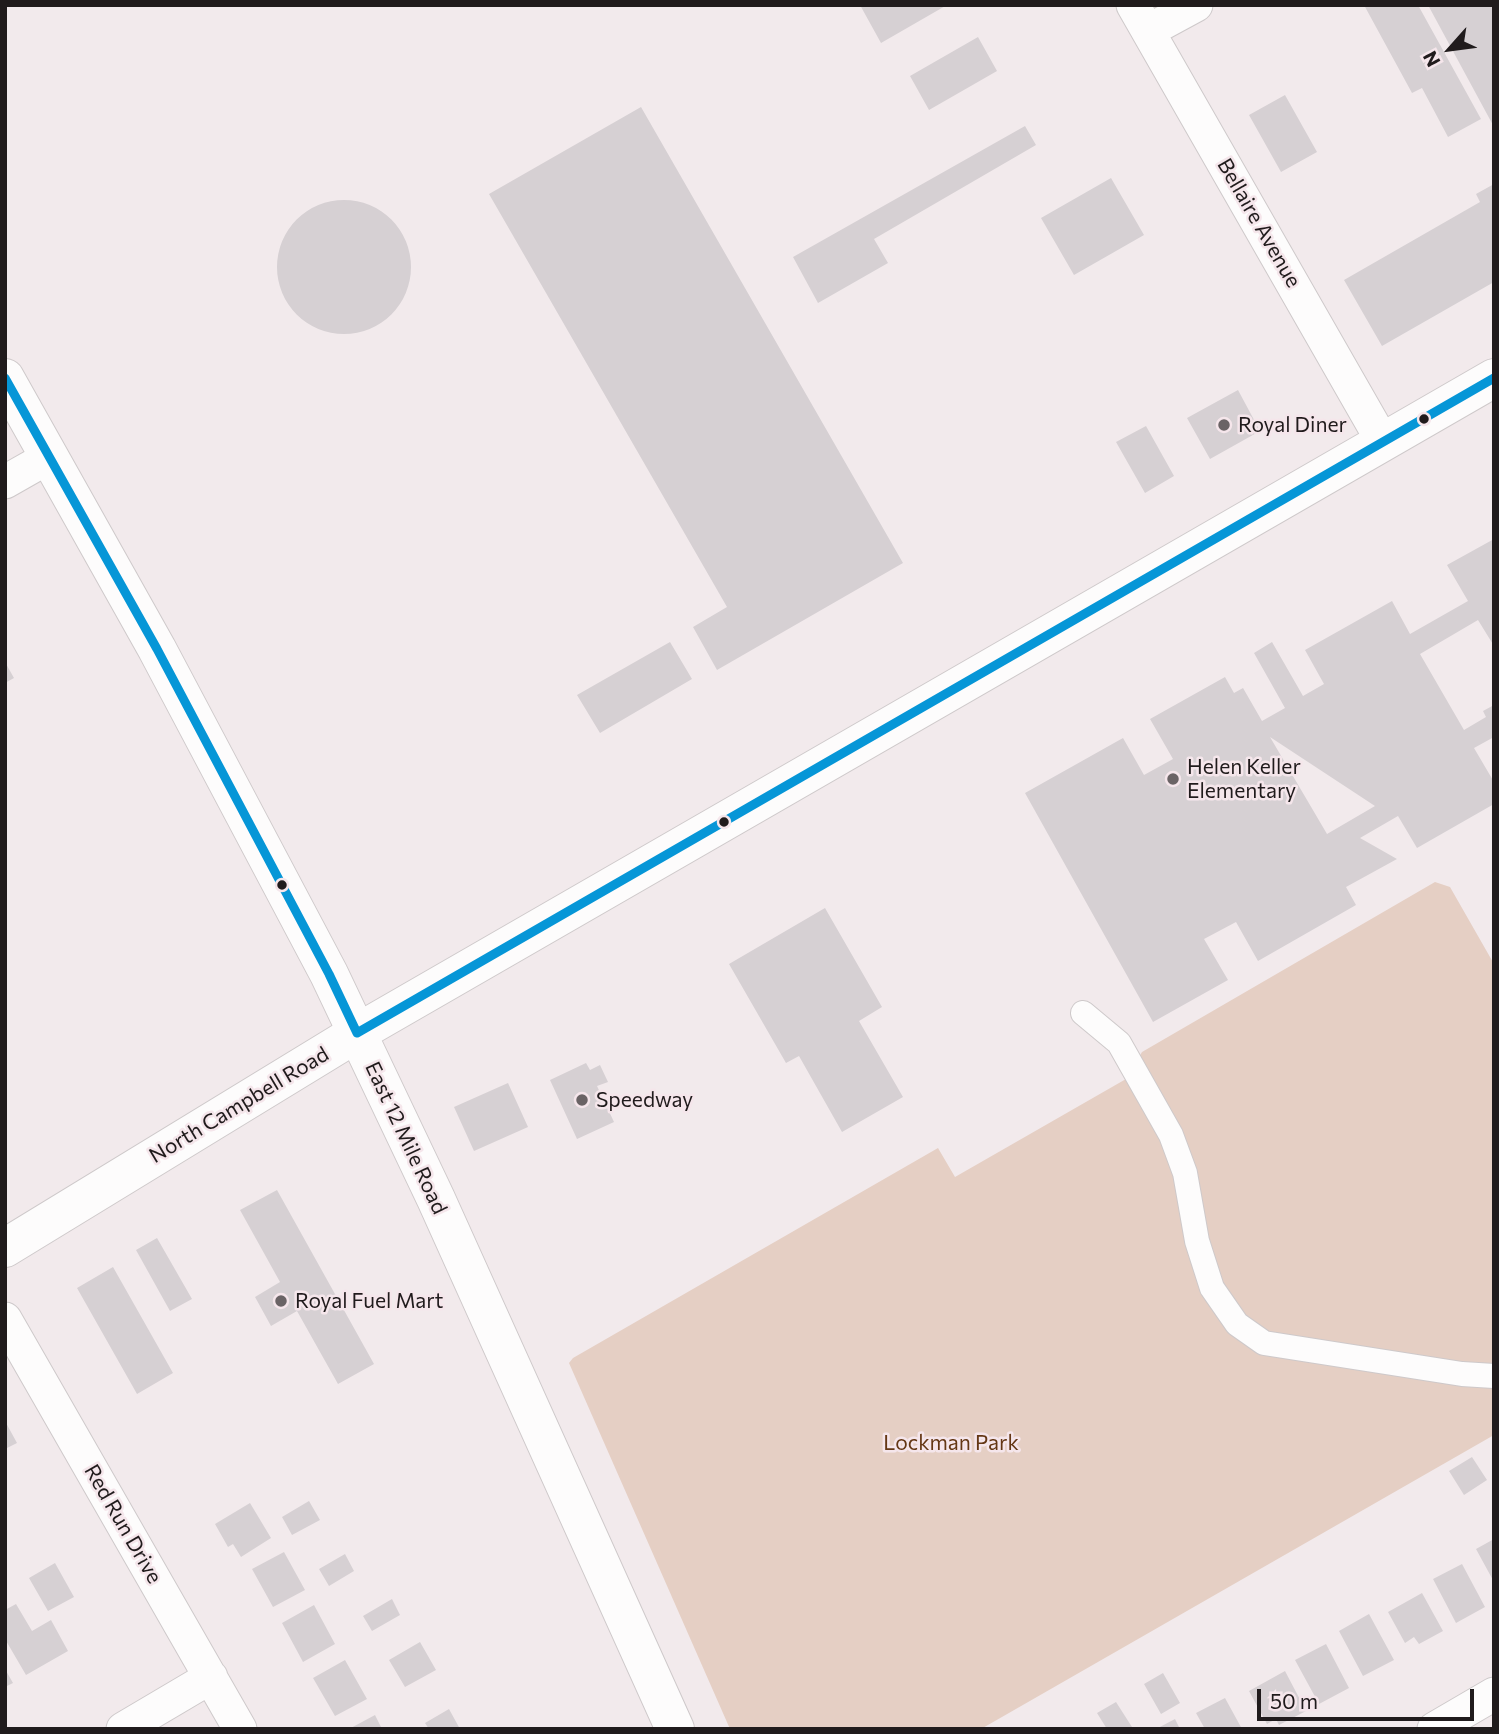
<!DOCTYPE html>
<style>
body{margin:0}
#map{position:relative;width:1499px;height:1734px;overflow:hidden;background:#f2eaec;font-family:Commissioner,sans-serif}
canvas{display:block}
.frame{position:absolute;inset:0;border:7px solid #201b1c;pointer-events:none}
.north{position:absolute;left:1415px;top:14px;width:70px;height:70px;-webkit-text-stroke:5px #f5e6eb;paint-order:stroke;rotate:242deg;font-size:19px;font-weight:700;line-height:28px;text-align:center;color:#201b1c}
.north::after{content:'';display:block;margin:auto;width:24px;height:32px;background:#201b1c;clip-path:polygon(50% 0,100% 100%,50% 72%,0 100%)}
.scale{position:absolute;left:1257px;top:1689px;width:217px;height:32px;box-sizing:border-box;border:4px solid #201b1c;border-top:0;padding-left:9px;font-size:21px;line-height:24px;white-space:nowrap;color:#201b1c;-webkit-text-stroke:5px #f5e6eb;paint-order:stroke}
</style>
<div id="map">
<canvas width="1499" height="1734"></canvas>
<div class="frame"></div>
<div class="north">N</div>
<div class="scale">50 m</div>
</div>
<script>
const ctx = document.querySelector('canvas').getContext('2d');
ctx.lineJoin = 'round';
function fillPath(path, color) { ctx.fillStyle = color; ctx.fill(path, 'evenodd'); }
const shape = rows => new Path2D(rows.map(r => 'M' + r).join(''));
function strokePath(path, color, width, dash) { ctx.strokeStyle = color; ctx.lineWidth = width; ctx.lineCap = dash ? 'butt' : 'round'; ctx.setLineDash(dash || []); ctx.stroke(path); }
function label(font, color, halo, rows, align = 'center') {
  ctx.font = font + ' Commissioner,sans-serif'; ctx.lineWidth = 5; ctx.setLineDash([]); ctx.textBaseline = 'middle'; ctx.strokeStyle = halo; ctx.fillStyle = color; for (const [text, x, y, turn = 0] of rows) {
    ctx.save(); ctx.translate(x, y); ctx.rotate((+turn || 0) * Math.PI / 180); ctx.textAlign = isNaN(turn) ? turn : align; if (halo) ctx.strokeText(text, 0, 0); ctx.fillText(text, 0, 0); ctx.restore();
  }
}
fillPath(shape([
 [1435,882,1450,887,1494,964,1494,1435,981,1729,730,1729,569,1363,573,1358,938,1148,955,1177,1126,1079,1142,1052]
]), '#e5cfc4');
fillPath(shape([
 [860,5,947,5,881,43],
 [1364,5,1418,5,1481,119,1448,137,1422,88,1412,93],
 [1428,5,1494,5,1494,127],
 [978,37,997,71,929,110,910,76],
 [1285,95,1317,152,1281,172,1249,115],
 [641,107,903,563,717,670,693,627,727,607,489,194],
 [1025,126,1036,145,874,239,888,263,818,303,793,257],
 [1111,178,1144,235,1074,275,1041,218],
 [1494,184,1494,282,1382,346,1344,280,1480,202,1476,194],
 '277 267a67 67 0 1 1 134 0a67 67 0 1 1-134 0Z',
 [1238,390,1260,431,1210,459,1187,418],
 [1146,426,1174,476,1145,493,1116,442],
 [1494,539,1494,646,1478,620,1420,654,1464,730,1486,717,1483,711,1494,705,1494,737,1474,748,1494,782,1494,804,1417,848,1398,816,1360,838,1397,859,1346,887,1356,905,1258,961,1236,922,1204,939,1228,980,1153,1022,1025,793,1123,738,1144,775,1173,759,1150,719,1225,677,1234,693,1243,688,1262,721,1285,708,1254,653,1272,642,1303,696,1324,684,1305,650,1392,601,1410,634,1468,601,1447,565],
 [1270,737,1375,806,1327,834],
 [670,642,692,679,600,733,577,695],
 [5,662,14,678,5,683],
 [825,908,882,1007,859,1021,903,1097,842,1132,799,1056,786,1063,729,964],
 [586,1063,590,1070,600,1065,608,1082,597,1086,614,1122,577,1139,550,1080],
 [508,1083,528,1127,474,1151,454,1107],
 [277,1190,374,1364,338,1384,297,1311,271,1326,255,1297,280,1282,240,1210],
 [157,1238,192,1299,170,1311,136,1250],
 [113,1267,173,1373,137,1394,77,1288],
 [5,1421,17,1443,5,1449],
 [1472,1457,1487,1480,1464,1495,1449,1471],
 [309,1501,320,1520,292,1535,282,1517],
 [250,1503,271,1538,241,1557,233,1544,228,1547,215,1524],
 [1494,1539,1494,1582,1476,1549],
 [284,1552,305,1590,273,1607,252,1569],
 [345,1554,354,1571,329,1586,319,1569],
 [55,1563,74,1597,48,1611,29,1578],
 [1462,1564,1485,1607,1456,1623,1433,1579],
 [1422,1593,1443,1631,1419,1644,1414,1637,1405,1643,1388,1612],
 [392,1599,400,1615,372,1631,363,1616],
 [16,1604,32,1631,51,1620,68,1651,26,1675,5,1639,5,1610],
 [314,1605,335,1644,303,1662,282,1623],
 [1369,1614,1394,1660,1363,1676,1339,1631],
 [420,1642,436,1670,405,1687,389,1660],
 [1326,1644,1349,1688,1319,1704,1295,1660],
 [345,1660,367,1699,335,1716,313,1678],
 [5,1669,13,1683,5,1687],
 [1285,1671,1306,1711,1279,1725,1276,1719,1267,1724,1249,1691],
 [1163,1673,1180,1703,1161,1714,1144,1684],
 [1225,1698,1242,1729,1205,1729,1196,1713],
 [1116,1702,1132,1727,1130,1729,1107,1729,1097,1713],
 [449,1709,460,1729,429,1729,425,1723],
 [375,1715,382,1729,349,1729],
 [1175,1719,1180,1729,1156,1729]
]), '#d6d0d3');
const pedestrian = shape([
 [1083,1013,1119,1043,1171,1135,1185,1173,1197,1241,1212,1288,1237,1324,1264,1343,1462,1374,1494,1376]
]);
const minor = shape([
 [1133,5,1383,442],
 [1148,31,1196,5],
 [5,482,49,457],
 [5,1319,240,1729],
 [123,1729,211,1677],
 [1434,1729,1494,1694]
]);
const tertiary = shape([
 [5,1248,357,1033,1494,378]
]);
const secondary = shape([
 [5,378,157,649,329,974,436,1199,675,1729]
]);
strokePath(pedestrian, '#cec9ca', 26);
strokePath(minor, '#cec9ca', 35);
strokePath(tertiary, '#cec9ca', 40);
strokePath(secondary, '#cec9ca', 40);
strokePath(pedestrian, '#fdfcfc', 24);
strokePath(minor, '#fdfcfc', 33);
strokePath(tertiary, '#fdfcfc', 38);
strokePath(secondary, '#fdfcfc', 38);
strokePath(shape([
 [5,378,157,649,329,974,357,1033],
 [357,1033,1494,378]
]), '#0696d7', 9);
for (const [x, y, r, color] of [
 [1424,419,6,"#201b1c"],
 [1224,425,7,"#6a6365"],
 [1173,779,7,"#6a6365"],
 [724,822,6,"#201b1c"],
 [282,885,6,"#201b1c"],
 [582,1100,7,"#6a6365"],
 [281,1301,7,"#6a6365"]
]) { const dot = new Path2D(); dot.arc(x, y, r, 0, 2 * Math.PI); ctx.fillStyle = color; ctx.fill(dot); strokePath(dot, '#f5e6eb', 2.5); }
label('21px', '#201b1c', '#f5e6eb', [
 ["Bellaire Avenue",1259,223,60],
 ["North Campbell Road",239,1105,-31],
 ["East 12 Mile Road",406,1138,65],
 ["Red Run Drive",123,1524,60]
]);
label('21px', '#201b1c', '#f5e6eb', [
 ["Royal Diner",1238,425],
 ["Helen Keller",1187,767],
 ["Elementary",1187,791],
 ["Speedway",596,1100],
 ["Royal Fuel Mart",295,1301]
], 'left');
label('21px', '#643714', '#f5e6eb', [
 ["Lockman Park",951,1443]
]);
</script>
